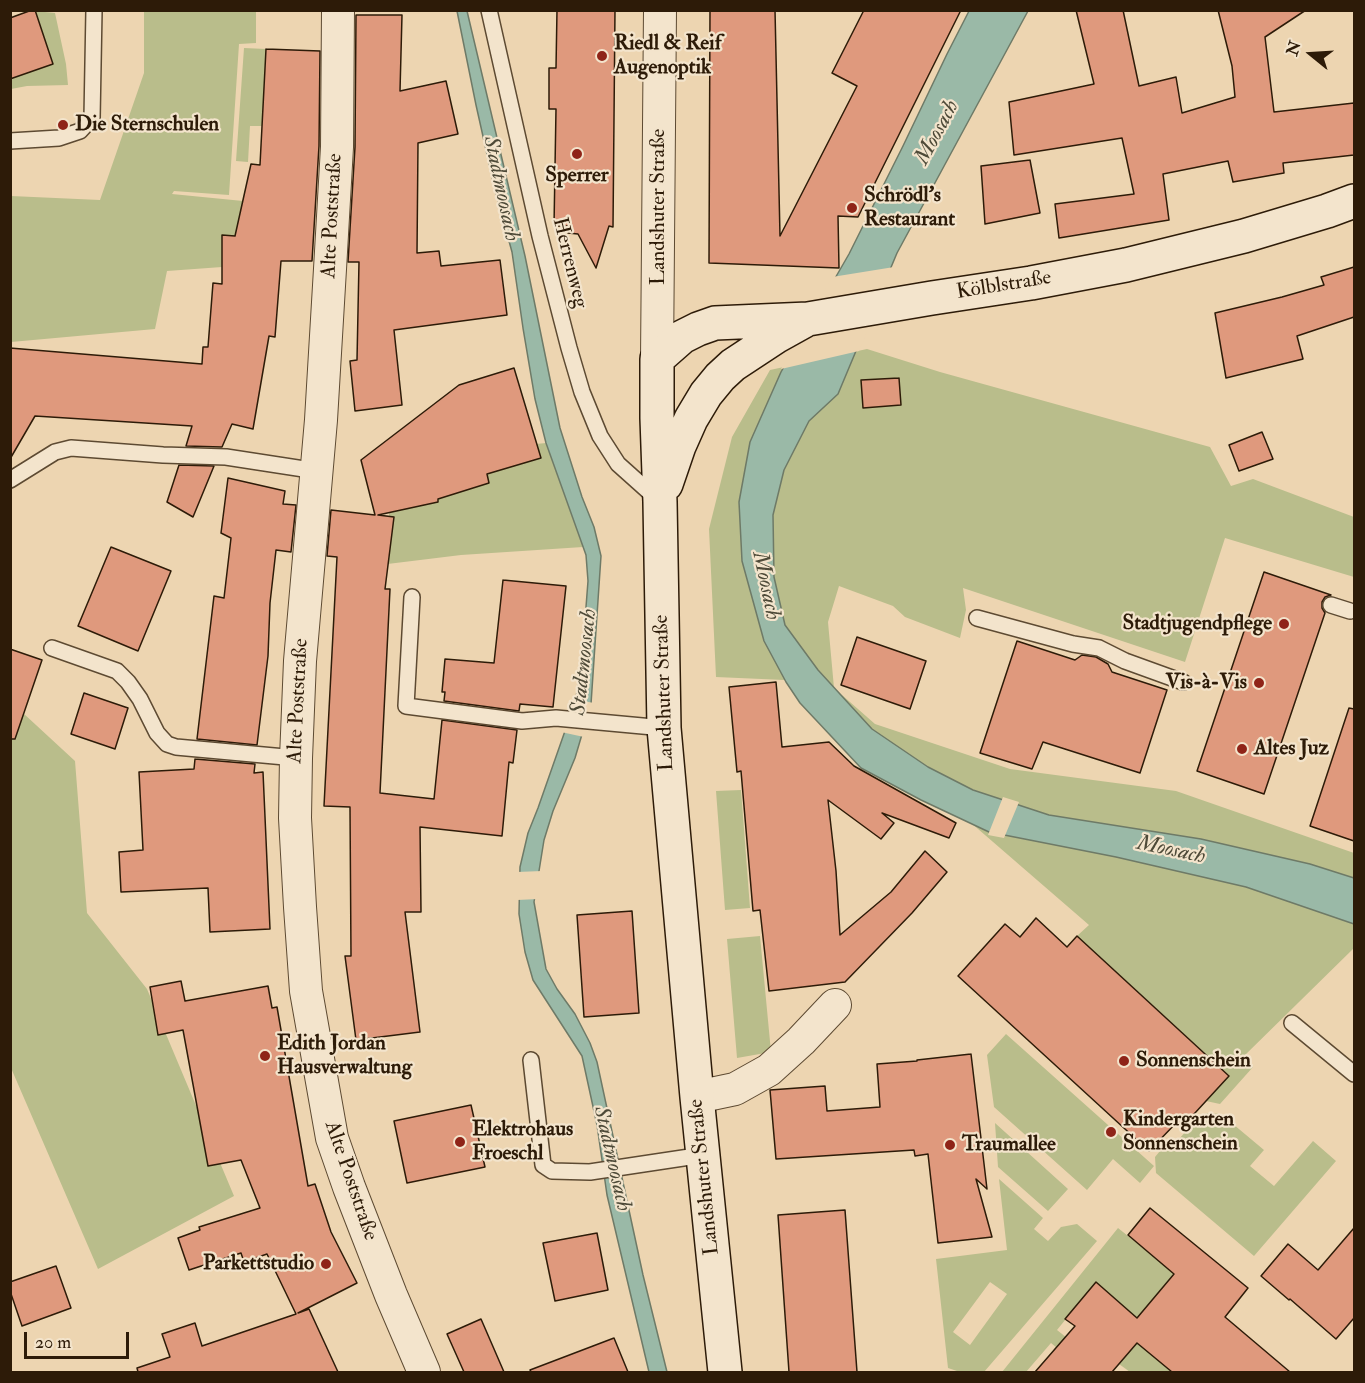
<!DOCTYPE html>
<meta charset="utf-8">
<style>
body{margin:0}
#map{position:relative;width:1365px;height:1383px;overflow:hidden;background:#edd5b1;font-family:"IM FELL Double Pica",serif}
canvas{display:block}
.frame{position:absolute;inset:0;border:12px solid #2d1b08;pointer-events:none}
.north{position:absolute;left:1281px;top:24px;width:60px;height:60px;-webkit-text-stroke:4px #f3e4cc;paint-order:stroke;rotate:288deg;font-size:16px;font-weight:700;line-height:24px;text-align:center;color:#2d1b08}
.north::after{content:'';display:block;margin:auto;width:21px;height:27px;background:#2d1b08;clip-path:polygon(50% 0,100% 100%,50% 72%,0 100%)}
.scale{position:absolute;left:24px;top:1332px;width:105px;height:27px;box-sizing:border-box;border:3px solid #2d1b08;border-top:0;padding-left:8px;font-size:18px;line-height:21px;white-space:nowrap;color:#2d1b08;-webkit-text-stroke:4px #f3e4cc;paint-order:stroke}
</style>
<div id="map">
<canvas width="1365" height="1383"></canvas>
<div class="frame"></div>
<div class="north">N</div>
<div class="scale">20 m</div>
</div>
<script>
const ctx = document.querySelector('canvas').getContext('2d');
ctx.lineJoin = 'round';
function fillPath(path, color) { ctx.fillStyle = color; ctx.fill(path, 'evenodd'); }
const shape = rows => new Path2D(rows.map(r => 'M' + r).join(''));
function strokePath(path, color, width, dash) { ctx.strokeStyle = color; ctx.lineWidth = width; ctx.lineCap = dash ? 'butt' : 'round'; ctx.setLineDash(dash || []); ctx.stroke(path); }
function label(font, color, halo, rows, align = 'center') {
  ctx.font = font + ' "IM FELL Double Pica",serif'; ctx.lineWidth = 4.5; ctx.setLineDash([]); ctx.textBaseline = 'middle'; ctx.strokeStyle = halo; ctx.fillStyle = color; for (const [text, x, y, turn = 0] of rows) {
    ctx.save(); ctx.translate(x, y); ctx.rotate((+turn || 0) * Math.PI / 180); ctx.textAlign = isNaN(turn) ? turn : align; if (halo) ctx.strokeText(text, 0, 0); ctx.fillText(text, 0, 0); ctx.restore();
  }
}
fillPath(shape([
 [35,11,55,13,66,64,68,85,27,86,11,89,10,79,53,64],
 [144,11,256,11,256,43,239,44,229,195,174,191,172,194,243,201,240,236,222,236,222,267,167,271,155,329,11,342,11,196,100,200,144,73],
 [244,48,266,49,262,126,250,126,248,162,236,161],
 [867,349,940,372,1210,447,1231,486,1253,479,1354,517,1354,577,1225,538,1185,662,963,588,966,610,960,638,905,617,893,606,839,586,828,622,834,688,875,724,1010,769,1176,791,1354,853,1354,948,1243,1057,1253,1067,1220,1104,1206,1101,1229,1075,1077,936,1089,925,807,681,716,677,709,529,732,437,770,370],
 [546,443,583,547,461,555,363,567,388,563,394,517,389,516,389,513,489,483,487,474,540,458,536,444],
 [10,701,75,761,87,913,147,989,234,1196,98,1269,11,1068],
 [741,790,750,908,725,910,716,791],
 [760,936,771,1052,737,1058,727,939],
 [1006,1034,1154,1166,1140,1183,1113,1159,1087,1190,994,1107,987,1055],
 [1207,1113,1221,1114,1264,1150,1250,1166,1274,1186,1313,1141,1336,1161,1254,1256,1156,1173,1155,1157,1169,1140,1174,1145,1192,1124,1196,1127],
 [995,1123,1068,1189,1048,1211,998,1167],
 [999,1179,1043,1218,1034,1229,1048,1241,1061,1227,1077,1224,1097,1241,984,1372,960,1372,948,1368,936,1259,1007,1250],
 [990,1282,1007,1294,970,1345,953,1332],
 [1118,1228,1174,1273,1148,1305,1190,1346,1168,1372,1130,1372,1119,1364,1143,1336,1119,1309,1122,1305,1096,1282,1057,1330,1110,1372,1086,1372,1051,1343,1026,1372,1002,1372]
]), '#b9bd8b');
const water = shape([
 [457,11,467,11,525,256,560,428,582,497,594,527,601,556,591,704,575,758,553,811,544,840,534,902,546,969,557,989,575,1014,590,1043,597,1062,643,1275,667,1372,649,1372,607,1195,597,1125,582,1056,533,980,525,952,519,914,520,867,528,833,538,808,565,731,576,697,581,672,588,581,586,555,546,443,535,399,523,328,512,252,495,190,476,105,457,11],
 [969,11,1028,11,897,253,838,394,809,421,784,470,773,515,774,577,785,625,818,670,872,729,928,767,973,790,1049,815,1201,839,1310,864,1354,878,1354,924,1246,887,1116,857,989,832,921,800,861,768,800,703,786,682,764,641,742,561,739,502,750,442,781,372,849,254,903,146,947,54,969,11]
]);
fillPath(water, '#9ab9a7');
strokePath(water, '#6e7a67', 1.5);
fillPath(shape([
 [894,267,859,351,781,369,832,277],
 [572,699,594,703,584,737,561,732],
 [1003,797,1019,802,1004,838,988,835],
 [542,871,538,899,517,900,517,872]
]), '#edd5b1');
const building = shape([
 [32,10,35,10,53,64,10,79,10,18,32,10],
 [557,10,615,10,613,227,609,226,596,268,578,234,568,233,568,226,554,226,556,109,549,109,549,68,556,68,557,10],
 [710,10,775,10,780,236,857,86,832,73,864,10,961,10,858,217,838,216,839,268,709,263,710,10],
 [1076,10,1123,10,1139,86,1176,77,1182,113,1235,97,1232,66,1218,10,1306,10,1265,37,1274,112,1354,103,1354,155,1283,163,1284,173,1233,182,1228,161,1163,174,1169,220,1059,238,1055,204,1134,194,1122,138,1014,155,1009,102,1094,84,1076,10],
 [356,15,402,15,400,91,446,81,458,134,418,143,417,253,439,251,441,266,500,260,507,315,394,330,402,405,355,411,350,361,357,360,359,262,348,262,355,147,356,15],
 [266,49,320,51,319,146,312,261,281,261,275,337,269,336,253,429,232,424,222,447,186,446,192,426,35,416,10,459,10,348,202,364,203,347,208,347,213,283,222,284,222,235,235,236,251,164,260,165,266,49],
 [1030,160,1040,213,985,224,981,166,1030,160],
 [1354,267,1354,317,1297,336,1303,359,1226,378,1215,313,1282,297,1324,285,1321,277,1354,267],
 [514,368,541,458,487,474,489,483,438,499,438,502,378,515,394,517,385,589,390,589,380,793,434,799,442,720,517,730,513,763,509,762,502,836,420,827,421,912,405,912,420,1032,356,1040,345,956,351,956,350,807,324,806,337,557,327,556,331,510,375,515,361,460,459,385,514,368],
 [899,378,901,405,863,408,861,380,899,378],
 [1262,432,1273,459,1239,471,1229,445,1262,432],
 [179,465,214,466,193,517,167,502,179,465],
 [228,478,285,491,283,504,296,505,291,552,276,550,270,603,268,656,257,745,197,739,214,596,224,598,231,538,221,533,228,478],
 [111,547,171,571,138,651,78,626,111,547],
 [1264,572,1331,595,1325,597,1322,602,1322,608,1325,613,1264,794,1197,771,1264,572],
 [503,580,566,586,553,707,520,704,519,711,444,701,445,692,442,692,445,659,494,663,503,580],
 [857,637,926,661,910,709,841,685,857,637],
 [1017,641,1075,660,1082,655,1096,657,1108,664,1112,672,1167,690,1140,773,1043,742,1032,769,980,753,1017,641],
 [10,649,42,660,15,739,10,739,10,649],
 [776,682,782,747,829,742,854,766,956,823,949,838,882,813,894,823,881,839,828,800,836,871,840,935,891,892,925,851,947,872,912,913,845,982,769,991,760,910,753,911,741,771,737,772,729,687,776,682],
 [84,693,128,708,115,749,71,734,84,693],
 [1349,708,1354,709,1354,841,1310,826,1349,708],
 [195,759,255,764,254,773,263,772,270,929,210,932,208,888,121,892,119,852,143,850,139,772,194,769,195,759],
 [632,911,639,1013,584,1017,577,915,632,911],
 [1036,918,1067,947,1077,936,1229,1076,1183,1126,1178,1121,1149,1151,958,976,1005,924,1020,937,1036,918],
 [181,981,185,1001,268,986,272,1008,277,1007,308,1186,315,1184,331,1232,357,1283,298,1313,309,1309,338,1372,138,1372,137,1368,170,1357,162,1334,195,1323,202,1346,296,1314,267,1254,244,1262,241,1253,189,1270,178,1238,200,1230,199,1227,260,1208,241,1160,208,1166,183,1030,158,1035,150,987,181,981],
 [971,1054,987,1189,976,1179,992,1237,938,1243,928,1154,915,1156,914,1150,776,1159,770,1090,825,1086,827,1111,880,1107,877,1064,917,1061,917,1060,971,1054],
 [471,1105,485,1167,407,1183,394,1121,471,1105],
 [1150,1208,1248,1288,1225,1317,1290,1372,1172,1372,1137,1343,1112,1372,1035,1372,1075,1326,1065,1319,1096,1282,1137,1318,1174,1274,1128,1235,1150,1208],
 [845,1210,857,1372,789,1372,778,1215,845,1210],
 [1354,1228,1354,1318,1336,1339,1290,1299,1289,1300,1261,1276,1288,1244,1318,1270,1354,1228],
 [597,1233,608,1290,555,1301,543,1243,597,1233],
 [56,1266,71,1308,22,1326,10,1291,10,1282,56,1266],
 [481,1319,504,1372,464,1372,447,1334,481,1319],
 [614,1338,628,1372,531,1372,530,1370,614,1338]
]);
fillPath(building, '#df997d');
strokePath(building, '#2d1b08', 1.5);
const lane = shape([
 [489,10,540,236,569,348,582,392,600,436,618,464,656,498],
 [10,141,59,138,80,131,92,118,94,10],
 [10,480,55,452,71,448,163,455,226,457,317,471],
 [412,597,406,706,522,721,556,718,664,728],
 [1331,605,1350,611],
 [977,618,1073,644,1099,648,1125,661,1183,682],
 [52,648,117,671,128,682,140,699,157,733,167,744,176,747,296,758],
 [1292,1023,1354,1074],
 [531,1060,543,1165,552,1171,590,1172,703,1155]
]);
const street = shape([
 [338,10,337,147,330,269,321,420,300,661,296,758,295,818,300,907,306,991,332,1138,349,1187,391,1295,424,1372],
 [657,359,660,10],
 [697,1097,735,1089,769,1070,801,1041,835,1005]
]);
const secondary = shape([
 [666,484,679,446,691,419,706,394,720,377,733,365,777,336,804,321],
 [725,1372,697,1097,664,728,660,502,657,418,657,359,682,337,698,329,715,323,808,319,932,298,1031,283,1126,265,1244,236,1327,211,1354,201]
]);
strokePath(lane, '#5d4a32', 18);
strokePath(street, '#5d4a32', 34);
strokePath(secondary, '#2d1b08', 36);
strokePath(lane, '#f3e4cc', 15);
strokePath(street, '#f3e4cc', 32);
strokePath(secondary, '#f3e4cc', 33);
for (const [x, y, r, color] of [
 [602,56,6,"#8f2418"],
 [63,125,6,"#8f2418"],
 [577,154,6,"#8f2418"],
 [852,208,6,"#8f2418"],
 [1284,624,6,"#8f2418"],
 [1259,683,6,"#8f2418"],
 [1242,749,6,"#8f2418"],
 [265,1056,6,"#8f2418"],
 [1124,1061,6,"#8f2418"],
 [1111,1132,6,"#8f2418"],
 [460,1142,6,"#8f2418"],
 [950,1145,6,"#8f2418"],
 [326,1264,6,"#8f2418"]
]) { const dot = new Path2D(); dot.arc(x, y, r, 0, 2 * Math.PI); ctx.fillStyle = color; ctx.fill(dot); strokePath(dot, '#f3e4cc', 2); }
label('bold 21px', '#2d1b08', '#f3e4cc', [
 ["Riedl & Reif",614,44],
 ["Augenoptik",614,68],
 ["Die Sternschulen",75,125],
 ["Sperrer",577,176,"center"],
 ["Schrödl's",864,196],
 ["Restaurant",864,220],
 ["Stadtjugendpflege",1272,624,"right"],
 ["Vis-à-Vis",1247,683,"right"],
 ["Altes Juz",1254,749],
 ["Edith Jordan",277,1044],
 ["Hausverwaltung",277,1068],
 ["Sonnenschein",1136,1061],
 ["Kindergarten",1123,1120],
 ["Sonnenschein",1123,1144],
 ["Elektrohaus",472,1130],
 ["Froeschl",472,1154],
 ["Traumallee",962,1145],
 ["Parkettstudio",314,1264,"right"]
], 'left');
label('21px', '#2d1b08', '#f3e4cc', [
 ["Landshuter Straße",659,207,-90],
 ["Alte Poststraße",333,216,-87],
 ["Herrenweg",569,263,76],
 ["Kölblstraße",1004,286,-9],
 ["Landshuter Straße",665,693,-92],
 ["Alte Poststraße",299,701,-87],
 ["Landshuter Straße",705,1177,-96],
 ["Alte Poststraße",350,1181,71]
]);
label('italic 22px', '#4e4a38', '#f3e4cc', [
 ["Moosach",938,133,-62],
 ["Stadtmoosach",500,189,78],
 ["Moosach",765,586,78],
 ["Stadtmoosach",585,662,-84],
 ["Moosach",1171,851,12],
 ["Stadtmoosach",611,1159,77]
]);
</script>
